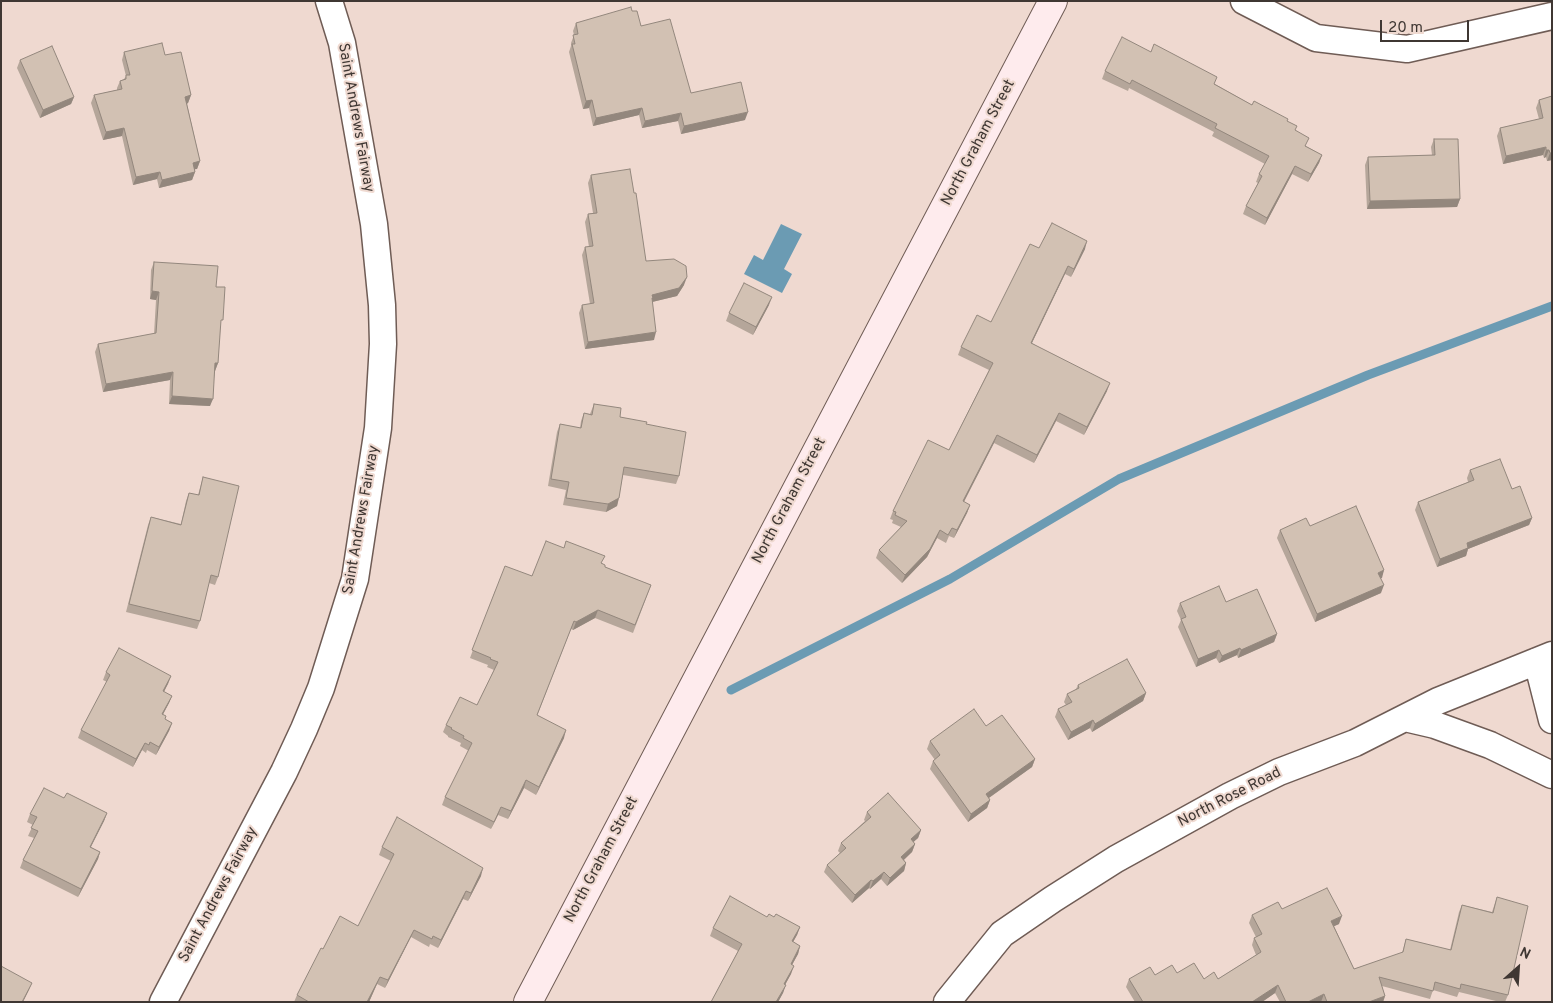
<!DOCTYPE html>
<style>
body{margin:0}
#map{position:relative;width:1553px;height:1003px;overflow:hidden;background:#efd9d0;font-family:Overpass,sans-serif}
canvas{display:block}
.frame{position:absolute;inset:0;border:2px solid #3f3733;pointer-events:none}
.north{position:absolute;left:1493px;top:943px;width:50px;height:50px;-webkit-text-stroke:4px #efd9d0;paint-order:stroke;rotate:26deg;font-size:14px;font-weight:700;line-height:20px;text-align:center;color:#3f3733}
.north::after{content:'';display:block;margin:auto;width:18px;height:22px;background:#3f3733;clip-path:polygon(50% 0,100% 100%,50% 72%,0 100%)}
.scale{position:absolute;left:1380px;top:20px;width:89px;height:22px;box-sizing:border-box;border:2px solid #3f3733;border-top:0;padding-left:6px;font-size:15px;line-height:18px;white-space:nowrap;color:#3f3733;-webkit-text-stroke:4px #efd9d0;paint-order:stroke}
</style>
<div id="map">
<canvas width="1553" height="1003"></canvas>
<div class="frame"></div>
<div class="north">N</div>
<div class="scale">20 m</div>
</div>
<script>
const ctx = document.querySelector('canvas').getContext('2d');
ctx.lineJoin = 'round';
function fillPath(path, color) { ctx.fillStyle = color; ctx.fill(path, 'evenodd'); }
const shape = rows => new Path2D(rows.map(r => 'M' + r).join(''));
function strokePath(path, color, width, dash) { ctx.strokeStyle = color; ctx.lineWidth = width; ctx.lineCap = dash ? 'butt' : 'round'; ctx.setLineDash(dash || []); ctx.stroke(path); }
function label(font, color, halo, rows, align = 'center') {
  ctx.font = font + ' Overpass,sans-serif'; ctx.lineWidth = 4; ctx.setLineDash([]); ctx.textBaseline = 'middle'; ctx.strokeStyle = halo; ctx.fillStyle = color; for (const [text, x, y, turn = 0] of rows) {
    ctx.save(); ctx.translate(x, y); ctx.rotate((+turn || 0) * Math.PI / 180); ctx.textAlign = isNaN(turn) ? turn : align; if (halo) ctx.strokeText(text, 0, 0); ctx.fillText(text, 0, 0); ctx.restore();
  }
}
fillPath(shape([
 [781,224,802,234,784,269,792,274,782,293,744,274,754,255,763,260]
]), '#6b9bb3');
strokePath(shape([
 [731,690,950,579,1119,479,1368,375,1552,306]
]), '#6b9bb3', 9);
const street = shape([
 [1244,1,1316,38,1407,49,1552,16],
 [1537,661,1552,720],
 [1405,718,1435,725,1490,745,1552,775],
 [163,1002,284,772,304,729,321,688,355,579,378,428,383,344,382,305,374,224,342,43,329,1],
 [947,1002,1002,934,1053,899,1116,859,1230,796,1279,772,1355,743,1438,701,1552,655]
]);
const secondary = shape([
 [528,1002,1053,1]
]);
strokePath(street, '#6f5c55', 29);
strokePath(secondary, '#6f5c55', 30);
strokePath(street, '#fff', 26);
strokePath(secondary, '#feebed', 28);
fillPath(shape([
 [632,11,641,26,691,93,745,120,681,134,678,121,642,128,639,115,593,126,589,108,583,109,569,52,571,46,571,43,574,35,573,31,576,23],
 [124,52,165,55,191,95,188,103,187,104,200,161,197,169,195,169,195,172,192,180,159,188,157,179,133,185,122,136,103,140,91,103,94,95,117,90,117,88,120,81,124,79,126,76,122,60],
 [20,60,74,97,71,104,40,118,17,68],
 [1105,71,1215,84,1252,105,1287,121,1296,131,1306,146,1322,155,1319,163,1308,182,1292,174,1265,225,1243,214,1246,206,1258,183,1256,182,1259,174,1265,164,1212,136,1214,132,1129,88,1128,91,1102,79],
 [1552,96,1552,160,1547,161,1546,157,1544,158,1543,155,1503,164,1497,136,1500,128,1539,119,1536,108,1539,100],
 [1434,139,1460,199,1457,207,1367,209,1365,165,1368,157,1432,155,1431,147],
 [591,175,634,193,646,261,684,285,677,296,652,302,654,340,585,349,579,313,582,305,590,304,582,255,585,247,589,247,585,222,588,214,593,213,588,183],
 [1039,248,1085,249,1071,277,1065,274,1032,343,1107,391,1084,435,1056,421,1034,463,994,443,964,502,970,505,967,513,954,538,949,536,946,543,937,538,927,557,902,583,876,558,879,550,901,527,892,523,893,520,890,519,893,511,949,450,989,370,958,355,961,347,991,322],
 [154,262,216,287,220,327,218,363,215,371,210,406,169,404,170,380,103,392,95,352,98,344,154,334,156,300,150,299,151,270],
 [769,305,753,335,726,321,729,313],
 [594,404,620,417,646,424,679,476,676,484,623,475,617,506,606,512,563,505,566,490,548,486,557,432,560,424,580,428,581,421,584,413,590,414],
 [1470,470,1512,489,1532,518,1529,525,1468,549,1466,556,1437,567,1415,510,1418,502,1468,482,1467,478],
 [203,477,218,577,215,585,209,583,200,621,197,629,126,612,148,525,151,517,181,524,186,501,189,493,198,495],
 [1310,526,1384,570,1381,578,1381,593,1315,622,1277,538,1280,530],
 [564,548,602,563,605,567,651,585,633,633,595,618,573,630,571,629,537,716,564,738,536,795,524,788,508,819,498,815,491,829,442,805,445,797,469,751,460,746,461,743,448,737,448,736,443,732,446,725,477,705,494,670,487,667,488,665,470,658,495,591,532,576],
 [1226,602,1277,634,1274,642,1238,658,1237,655,1219,663,1216,658,1196,667,1178,627,1181,620,1177,611,1180,603],
 [106,672,171,676,164,692,172,696,169,703,163,714,165,719,172,723,169,731,156,755,147,750,146,753,142,750,133,767,78,738,81,730,107,682,103,680],
 [1078,685,1146,693,1143,701,1092,732,1090,728,1068,740,1055,717,1058,709,1066,705,1064,702,1067,694,1076,689],
 [986,726,1035,759,1032,767,989,798,990,800,987,808,968,822,930,769,933,761,935,760,927,749,930,741],
 [64,798,107,813,104,821,91,847,100,852,98,859,78,897,20,868,23,860,34,838,28,836,33,825,27,822,30,814],
 [867,812,921,830,918,838,913,842,915,844,912,852,904,860,906,863,904,871,887,886,881,879,870,889,869,888,852,903,824,872,827,865,840,853,838,851,841,843,865,821,864,820],
 [382,847,481,876,468,901,463,899,438,948,430,944,429,947,411,937,385,988,377,984,369,1002,294,1002,297,995,323,949,358,926,391,861,379,855],
 [1497,897,1508,995,1505,1002,1500,1002,1459,992,1457,997,1433,990,1430,999,1382,986,1385,996,1383,1002,1280,1002,1275,993,1262,1002,1135,1002,1126,987,1129,979,1177,973,1204,979,1218,979,1256,955,1252,945,1254,938,1256,937,1249,923,1252,915,1282,909,1339,924,1334,926,1354,969,1402,953,1406,939,1450,950,1459,912,1462,905,1492,912],
 [767,917,774,917,800,927,797,935,793,942,800,946,798,954,792,965,791,974,785,985,783,993,778,1002,711,1002,738,951,710,936,713,928]
]), '#b5a69a');
fillPath(shape([
 [191,95,188,103,182,105,185,97],
 [74,97,71,104,40,118,43,110],
 [592,100,589,108,583,109,586,101],
 [642,108,639,115,593,126,596,118],
 [748,112,745,120,681,134,684,126],
 [681,113,678,121,642,128,645,121],
 [124,128,122,136,103,140,106,132],
 [1546,147,1543,155,1503,164,1506,156],
 [1546,150,1549,150,1546,157,1544,158],
 [1550,153,1552,153,1552,160,1547,161],
 [1322,155,1319,163,1308,182,1311,174],
 [200,161,197,169,190,170,193,163],
 [1295,166,1292,174,1265,225,1267,218],
 [160,172,157,179,133,185,136,177],
 [195,172,192,180,159,188,162,180],
 [1460,199,1457,207,1367,209,1370,201],
 [1087,241,1085,249,1071,277,1074,269],
 [1068,266,1065,274,1028,351,1031,343],
 [687,277,684,285,677,296,652,302,652,295],
 [152,291,159,292,156,300,150,299],
 [772,297,769,305,753,335,756,327],
 [656,332,654,340,585,349,588,342],
 [215,363,218,363,215,371,212,371],
 [173,372,170,380,103,392,106,384],
 [1110,383,1107,391,1084,435,1087,427],
 [172,396,213,399,210,406,169,404],
 [1059,413,1056,421,1034,463,1037,455],
 [997,435,994,443,960,509,963,501],
 [619,498,617,506,606,512,608,504],
 [970,505,967,513,954,538,957,530],
 [1532,518,1529,525,1468,549,1466,556,1437,567,1440,559,1467,543],
 [940,530,937,538,927,557,902,583,905,575],
 [1384,570,1382,578,1375,580,1378,573],
 [1384,585,1381,593,1315,622,1317,614],
 [598,610,595,618,573,630,576,622],
 [1277,634,1274,642,1238,658,1241,650],
 [1240,648,1237,655,1219,663,1222,656],
 [1219,650,1216,658,1196,667,1198,659],
 [171,676,168,684,160,699,163,691],
 [1146,693,1143,701,1092,732,1095,724],
 [172,696,169,703,159,722,162,714],
 [1093,720,1090,728,1068,740,1071,732],
 [172,723,169,731,156,755,159,747],
 [566,730,564,738,536,795,539,787],
 [145,743,142,750,133,767,136,759],
 [1035,759,1032,767,983,802,986,794],
 [526,780,524,788,508,819,511,811],
 [990,800,987,808,968,822,971,814],
 [501,807,498,815,491,829,494,822],
 [107,813,104,821,87,854,90,847],
 [921,830,918,838,908,847,911,839],
 [915,844,912,852,898,865,901,857],
 [100,852,98,859,78,897,81,889],
 [906,863,904,871,887,886,890,878],
 [483,868,481,876,468,901,471,893],
 [884,872,881,879,870,889,873,881],
 [871,880,869,888,852,903,855,895],
 [466,891,463,899,438,948,441,940],
 [1342,916,1339,924,1328,929,1331,921],
 [800,927,797,935,789,949,792,941],
 [414,930,411,937,385,988,388,980],
 [800,946,798,954,788,972,791,964],
 [794,966,791,974,781,992,784,984],
 [380,977,377,984,369,1002,367,1002],
 [32,983,29,990,23,1002,22,1002],
 [786,985,783,993,778,1002,776,1002],
 [1278,985,1275,993,1262,1002,1252,1002],
 [1324,994,1321,1002,1308,1002],
 [1385,996,1383,1002,1369,1002]
]), '#93877d');
const building = shape([
 [631,7,632,11,637,11,641,26,670,19,691,93,741,82,748,112,684,126,681,113,645,121,642,108,596,118,592,100,586,101,572,44,575,44,573,35,578,34,576,23,631,7],
 [1122,37,1151,52,1154,44,1217,77,1214,84,1252,105,1254,101,1288,119,1287,121,1297,126,1295,130,1309,138,1305,146,1322,155,1311,174,1295,166,1267,218,1246,206,1262,176,1259,174,1269,156,1215,128,1217,124,1132,80,1130,84,1105,71,1122,37],
 [162,43,165,55,181,52,191,95,185,97,200,161,193,163,195,172,162,180,160,172,136,177,124,128,106,132,94,95,122,89,120,81,126,79,126,75,130,75,124,52,162,43],
 [52,46,74,97,43,110,20,60,52,46],
 [1552,96,1552,153,1550,153,1549,150,1546,150,1546,147,1506,156,1500,128,1543,118,1539,100,1552,96],
 [1434,139,1458,139,1460,199,1370,201,1368,157,1435,155,1434,139],
 [630,169,634,193,636,193,646,261,674,259,686,266,687,277,679,288,652,295,653,298,652,298,656,332,588,342,582,305,594,303,585,247,593,246,588,214,597,213,591,175,630,169],
 [1052,223,1087,241,1074,269,1068,266,1031,343,1110,383,1087,427,1059,413,1037,455,997,435,963,501,970,505,957,530,952,528,948,535,940,530,930,549,905,575,879,550,907,521,895,515,896,512,893,511,928,440,949,450,993,363,961,347,977,315,991,322,1030,244,1039,248,1052,223],
 [154,262,218,266,216,287,225,287,223,320,221,320,218,363,215,363,213,399,172,396,173,372,106,384,98,344,156,333,159,292,152,291,154,262],
 [744,283,772,297,756,327,729,313,744,283],
 [594,404,621,408,620,417,647,422,646,424,686,432,679,476,624,467,619,498,608,504,566,498,569,482,551,479,560,424,581,428,584,413,592,415,594,404],
 [1500,459,1512,489,1520,486,1532,518,1467,543,1468,548,1440,559,1418,502,1474,480,1470,470,1500,459],
 [203,477,239,486,218,577,211,575,200,621,129,604,151,517,181,525,189,493,199,495,203,477],
 [1356,506,1384,570,1378,573,1384,585,1317,614,1280,530,1306,518,1310,526,1356,506],
 [546,541,564,548,566,541,605,556,601,563,605,565,605,567,651,585,635,625,598,610,576,622,574,621,537,715,566,730,539,787,526,780,511,811,501,807,494,822,445,797,472,743,463,738,464,736,451,729,452,728,446,725,460,697,477,705,498,662,490,659,491,658,472,650,505,566,532,576,546,541],
 [1219,586,1226,602,1257,589,1277,634,1241,650,1240,648,1222,656,1219,650,1198,659,1181,619,1186,617,1180,603,1219,586],
 [119,648,171,676,163,691,172,696,162,714,166,716,165,719,172,723,159,747,150,742,149,745,145,743,136,759,81,730,110,675,106,672,119,648],
 [1127,659,1146,693,1095,724,1093,720,1071,732,1058,709,1072,702,1067,694,1079,688,1078,685,1127,659],
 [974,709,986,726,1002,715,1035,759,986,794,990,800,971,814,933,761,940,755,930,741,974,709],
 [44,788,64,798,67,793,107,813,90,847,100,852,81,889,23,860,38,831,31,828,37,817,30,814,44,788],
 [888,793,921,830,911,839,915,844,901,857,906,863,890,878,884,872,873,881,871,880,855,895,827,865,846,848,841,843,871,817,867,812,888,793],
 [397,817,483,868,471,893,466,891,441,940,433,936,432,939,414,930,388,980,380,977,367,1002,309,1002,297,995,321,948,323,949,340,916,358,926,394,854,382,847,397,817],
 [1327,888,1342,916,1331,921,1354,969,1403,952,1406,939,1451,950,1462,905,1493,913,1497,897,1528,906,1508,995,1461,984,1460,989,1435,982,1433,991,1379,977,1385,996,1369,1002,1327,1002,1324,994,1308,1002,1286,1002,1278,985,1252,1002,1143,1002,1129,979,1150,967,1155,975,1172,965,1177,973,1194,963,1204,979,1214,972,1218,979,1261,952,1254,938,1262,934,1252,915,1278,902,1282,909,1327,888],
 [730,896,767,917,769,914,774,917,776,914,800,927,792,941,800,946,791,964,794,966,784,984,786,985,776,1002,711,1002,742,944,713,928,730,896],
 [1,966,32,983,22,1002,1,1002,1,966]
]);
fillPath(building, '#d2c1b3');
strokePath(building, '#93877d', 1);
label('15px', '#3f3733', '#efd9d0', [
 ["Saint Andrews Fairway",355,118,80],
 ["North Graham Street",979,143,-62],
 ["North Graham Street",790,501,-62],
 ["Saint Andrews Fairway",362,520,-80],
 ["North Rose Road",1230,798,-27],
 ["North Graham Street",602,860,-62],
 ["Saint Andrews Fairway",219,895,-62]
]);
</script>
